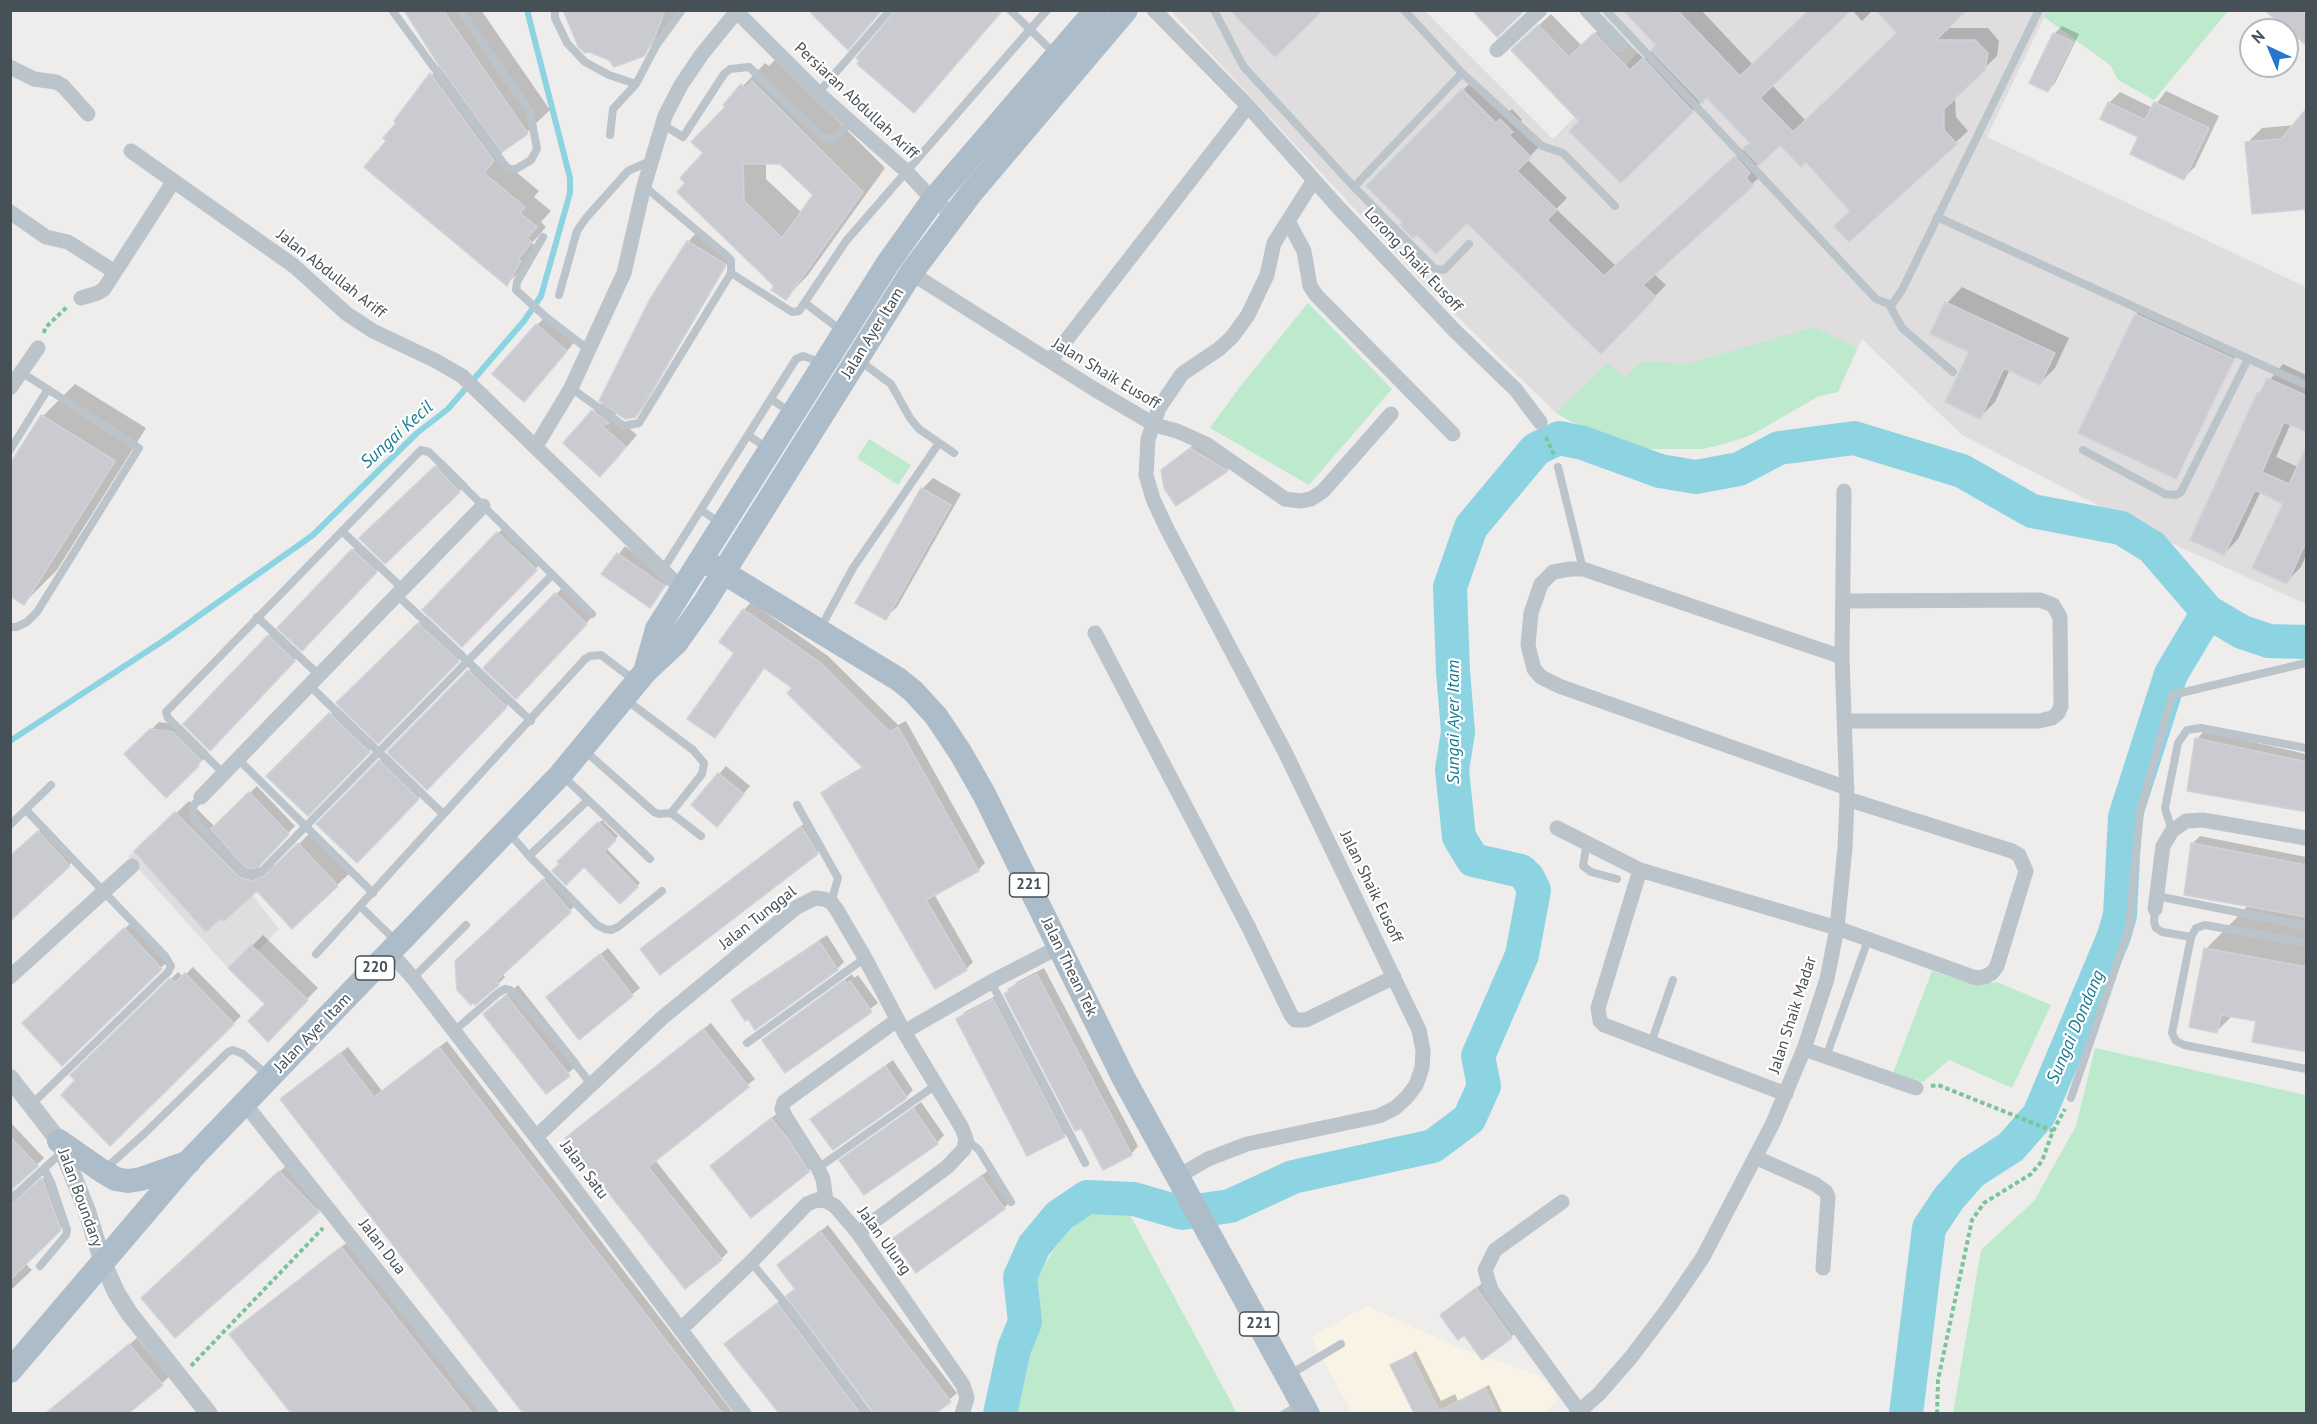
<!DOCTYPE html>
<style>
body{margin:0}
#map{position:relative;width:2317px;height:1424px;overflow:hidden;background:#efecec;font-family:"PT Sans",sans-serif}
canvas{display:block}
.frame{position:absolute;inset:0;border:12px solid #465057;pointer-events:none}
.north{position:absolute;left:2239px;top:18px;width:60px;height:60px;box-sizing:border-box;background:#fff;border:2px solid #b5b9bc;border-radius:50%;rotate:316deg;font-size:16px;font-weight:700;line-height:24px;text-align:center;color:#465057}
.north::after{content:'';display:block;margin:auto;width:21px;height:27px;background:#2775cd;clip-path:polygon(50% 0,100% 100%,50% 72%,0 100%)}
</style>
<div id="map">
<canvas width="2317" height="1424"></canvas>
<div class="frame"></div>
<div class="north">N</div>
</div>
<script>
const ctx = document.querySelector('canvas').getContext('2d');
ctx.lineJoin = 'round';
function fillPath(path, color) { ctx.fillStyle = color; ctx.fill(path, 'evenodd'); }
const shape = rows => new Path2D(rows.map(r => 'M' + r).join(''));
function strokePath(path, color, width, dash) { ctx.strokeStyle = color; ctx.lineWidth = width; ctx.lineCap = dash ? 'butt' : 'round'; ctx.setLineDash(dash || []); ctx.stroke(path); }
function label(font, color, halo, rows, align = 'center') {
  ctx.font = font + ' "PT Sans",sans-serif'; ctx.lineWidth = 4.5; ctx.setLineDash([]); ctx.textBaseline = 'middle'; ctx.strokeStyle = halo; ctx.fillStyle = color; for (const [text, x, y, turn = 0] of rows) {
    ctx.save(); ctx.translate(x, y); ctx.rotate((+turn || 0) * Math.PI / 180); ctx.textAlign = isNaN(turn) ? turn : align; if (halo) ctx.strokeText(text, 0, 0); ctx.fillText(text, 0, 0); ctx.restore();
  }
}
fillPath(shape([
 [1367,1306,1461,1349,1540,1376,1556,1393,1556,1403,1542,1413,1352,1413,1311,1337]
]), '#f9f3e5');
fillPath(shape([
 [1171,11,1425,11,1553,139,1638,53,1599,11,2047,11,1987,137,2306,287,2306,604,2167,541,1962,435,1862,339,1838,392,1819,396,1749,436,1703,449,1647,449,1594,434,1556,413,1430,290],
 [175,812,247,888,279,929,258,951,251,945,228,968,128,857]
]), '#dfdddd');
fillPath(shape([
 [2047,11,2047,10,2228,11,2154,100,2118,80,2110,65,2044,17],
 [1308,303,1392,389,1309,485,1210,428,1239,388],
 [1814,327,1857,348,1838,392,1819,396,1749,436,1727,443,1703,449,1647,449,1594,434,1556,413,1608,363,1625,378,1642,361,1687,364],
 [869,439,911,465,898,485,857,458],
 [1932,971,1966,982,1979,984,1997,982,2051,1005,2012,1088,1949,1060,1923,1082,1893,1073],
 [2095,1048,2306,1095,2306,1413,1953,1413,1981,1250,2034,1201,2076,1126],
 [1092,1212,1129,1213,1237,1413,1017,1413,1025,1368,1042,1323,1034,1283,1053,1251,1067,1232]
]), '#bdeacd');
fillPath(shape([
 [404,10,481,10,550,110,527,132,507,147,498,157,539,191,534,197,551,211,541,222,546,227,532,243,536,246,522,269,507,284,389,140,410,100,441,65],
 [567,10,681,10,676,21,643,54],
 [1625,10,1701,10,1806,121,1946,28,1988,28,1999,41,1997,56,1955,96,1956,117,1968,131,1849,240,1852,210,1806,160,1780,143,1756,166,1763,174,1654,274,1666,285,1601,352,1467,221,1405,223,1368,186,1474,79,1508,113,1512,109,1522,120,1519,123,1541,145,1527,159,1567,198,1556,209,1616,266,1751,143,1707,96,1621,181,1525,38,1551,14,1582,46,1607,22,1644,59,1657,45],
 [1852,10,1873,10,1862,21],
 [2062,26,2079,34,2055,83,2048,91,2031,82,2055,33],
 [776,59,885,168,808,275,786,298,687,183,706,153,727,107,725,105,765,63,769,66],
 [766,162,781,162,815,194,802,213,766,179],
 [2166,91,2219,116,2195,167,2183,178,2109,103,2120,92,2153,108],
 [2306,110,2306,220,2304,207,2247,143,2262,128,2295,125],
 [695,234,731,257,643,408,635,415,618,412,614,416,637,435,612,464,593,412,603,402,688,242],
 [1962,287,2069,338,2055,368,2040,383,2010,369,1995,402,1980,417,1971,351,1932,333,1947,303],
 [2139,311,2236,356,2176,477,2136,315],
 [548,314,577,339,535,389,537,325],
 [2283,364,2306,375,2306,430,2291,423,2276,457,2298,467,2306,448,2306,555,2301,567,2286,582,2285,503,2261,491,2238,539,2224,554,2258,394],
 [75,384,146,428,57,570,24,603,10,467,43,416],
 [1203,437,1238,459,1227,470,1177,504,1163,471],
 [443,460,467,484,385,562,362,538],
 [933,478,961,494,897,607,885,618,922,489],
 [505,526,543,561,461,645,424,610],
 [360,543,383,564,302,649,280,628],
 [625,546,671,579,649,606,604,574],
 [563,587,593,616,516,697,485,668],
 [751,602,828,656,898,725,906,721,985,863,978,870,934,894,973,962,966,969,823,793,830,786,864,766,795,687,765,667,714,736,736,652,744,610],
 [426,616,465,653,378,741,338,703],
 [276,629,301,653,210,749,185,724],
 [476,664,513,699,427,788,389,752],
 [338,707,376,744,308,814,268,776],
 [159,722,181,725,208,752,203,756,205,758,166,796,126,754],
 [2204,731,2306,754,2306,810,2197,739],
 [387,754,425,791,357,861,319,824],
 [726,766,750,786,724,817,693,805],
 [257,786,295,826,256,866,262,869,280,863,311,832,350,873,337,885,257,889,149,839,189,801,215,827],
 [602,820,618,836,606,848,640,883,620,902,584,865,561,864,559,862],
 [809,820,824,846,817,853,642,949],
 [46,825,76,858,69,865,10,858],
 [2200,836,2306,857,2306,1050,2258,1020,2232,1016,2217,1031,2206,949,2249,905,2193,843],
 [551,873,577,904,502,973,505,977,498,984,464,954],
 [132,922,168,961,62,1064,31,1015],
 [263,935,318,988,268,1039,267,1004,230,968],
 [827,935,844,962,837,969,748,1017,733,1000,740,993],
 [608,948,640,988,579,1037,555,990],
 [193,967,241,1016,110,1143,77,1080,80,1068,178,972,183,977],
 [1044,968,1138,1146,1131,1154,1006,994,1017,982],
 [852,974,854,978,858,975,878,1003,785,1071,764,1040],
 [518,985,580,1063,546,1092,485,1014],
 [1001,993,1071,1128,1064,1135,957,1020,965,1012],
 [711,1023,755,1079,655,1160,728,1252,721,1259,574,1131],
 [447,1041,734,1414,525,1414,282,1099,348,1047,382,1091],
 [893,1060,913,1090,906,1097,812,1119],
 [921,1102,944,1135,937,1143,841,1160],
 [779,1112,815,1164,808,1171,719,1159],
 [10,1122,44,1158,13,1187,12,1196,17,1199,23,1197,50,1172,68,1221,25,1263,32,1270,10,1291],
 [287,1165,325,1204,318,1211,150,1290],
 [989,1170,1011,1201,1004,1208,894,1239],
 [828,1225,957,1393,933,1414,877,1414,788,1296,797,1288,779,1265],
 [349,1241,484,1414,293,1414,231,1335],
 [1484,1282,1518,1330,1511,1337,1465,1333,1442,1315],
 [785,1297,870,1411,876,1414,781,1414,726,1344],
 [137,1338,169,1377,126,1414,47,1414],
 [1416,1351,1441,1401,1455,1394,1458,1401,1489,1385,1503,1414,1416,1414,1392,1366]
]), '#0003');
strokePath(shape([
 [10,741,169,637,313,535,417,433,448,409,524,321,541,296,570,193,570,178,527,10]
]), '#8dd4e3', 6);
strokePath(shape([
 [1000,1414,1014,1349,1025,1322,1020,1277,1034,1246,1059,1216,1087,1197,1134,1199,1182,1213,1230,1206,1293,1177,1433,1146,1469,1119,1484,1086,1478,1056,1522,955,1534,890,1528,878,1521,871,1473,860,1459,837,1452,770,1458,732,1453,671,1450,587,1471,527,1536,449,1559,438,1583,443,1660,471,1696,477,1739,469,1779,448,1854,438,1962,471,2032,511,2121,528,2152,547,2208,612,2242,632,2269,641,2306,642],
 [1906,1414,1929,1228,1949,1198,1972,1172,2011,1147,2039,1115,2114,936,2120,915,2125,817,2171,674,2208,612]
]), '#8dd4e3', 34);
const building = shape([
 [404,10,443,10,528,134,502,152,438,64,404,10],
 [563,10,665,10,654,39,644,56,614,67,609,60,589,52,585,53,578,46,563,10],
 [808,10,882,10,848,50,808,10],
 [896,10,1003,10,914,113,857,64,859,61,856,58,896,10],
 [1230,10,1323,10,1275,57,1230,10],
 [1472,10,1524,10,1524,11,1497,37,1472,10],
 [1623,10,1677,10,1740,76,1809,10,1851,10,1760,98,1793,132,1897,33,1876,10,1967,10,1936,40,1975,40,1988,53,1985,70,1944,109,1944,130,1957,144,1849,242,1834,226,1850,211,1806,162,1801,167,1780,145,1759,165,1743,148,1750,143,1707,98,1702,103,1651,50,1656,45,1623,10],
 [2264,10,2300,10,2307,16,2307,46,2264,10],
 [1538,25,1569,57,1594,33,1630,70,1643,58,1693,112,1621,183,1569,131,1579,121,1511,50,1538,25],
 [2053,33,2073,42,2048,92,2029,83,2053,33],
 [430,73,494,161,484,173,525,207,520,213,537,227,527,238,532,242,518,259,521,261,507,286,364,167,386,141,383,138,396,123,394,121,430,73],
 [752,81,863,192,786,300,771,290,774,286,677,192,685,183,680,178,703,153,691,142,725,107,723,105,741,84,745,88,752,81],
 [743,164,780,164,813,195,782,238,744,201,743,164],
 [1462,89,1496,123,1500,119,1513,132,1509,135,1531,157,1517,171,1557,210,1547,220,1604,276,1735,156,1750,173,1746,178,1753,186,1643,285,1656,297,1601,354,1467,223,1436,254,1417,235,1413,238,1400,225,1403,223,1366,186,1462,89],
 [2108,102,2145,120,2154,102,2209,128,2184,180,2130,154,2138,137,2100,119,2108,102],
 [2307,108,2307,209,2252,214,2245,142,2281,139,2307,108],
 [687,241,725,264,725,267,636,417,625,419,599,401,649,301,687,241],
 [1945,302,2055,353,2040,385,2004,368,1980,419,1945,402,1969,352,1930,334,1945,302],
 [2135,314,2234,359,2176,479,2078,433,2135,314],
 [536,324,567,351,524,402,492,374,536,324],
 [2267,378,2307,396,2307,432,2284,422,2262,472,2289,484,2307,445,2307,540,2287,584,2252,568,2283,504,2255,490,2224,555,2190,540,2257,393,2260,394,2267,378],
 [592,410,609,423,601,425,626,447,600,477,563,443,592,410],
 [41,415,115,461,24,605,10,596,10,464,41,415],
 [1190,448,1228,471,1176,506,1164,488,1161,470,1190,448],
 [435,466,460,492,385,564,359,538,435,466],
 [921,488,951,505,886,620,855,603,921,488],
 [497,532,537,570,462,647,422,610,497,532],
 [352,549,377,572,302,651,277,628,352,549],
 [617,553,665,586,650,608,601,574,617,553],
 [555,593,587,624,516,699,483,668,555,593],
 [743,609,821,663,890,732,898,727,979,871,926,900,967,970,935,989,821,793,863,768,787,693,792,688,764,668,715,738,687,719,734,653,719,642,743,609],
 [418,623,459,661,378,744,336,703,418,623],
 [268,635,295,661,210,751,183,724,268,635],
 [468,670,507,707,427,790,387,752,468,670],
 [329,713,370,752,308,816,266,776,329,713],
 [150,729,173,732,201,760,197,765,199,766,166,798,124,754,150,729],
 [2195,738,2307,762,2307,812,2187,791,2195,738],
 [379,760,419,799,357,863,316,824,379,760],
 [718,773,744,794,717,827,691,805,718,773],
 [249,792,289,834,259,866,251,869,244,866,211,829,249,792],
 [175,812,239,877,252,881,264,876,298,843,338,886,292,929,257,891,224,921,220,919,206,932,134,851,175,812],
 [598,822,616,840,604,852,638,887,620,904,584,867,566,885,552,871,559,864,557,862,598,822],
 [801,826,818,854,660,975,640,949,801,826],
 [38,831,70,866,10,921,10,856,38,831],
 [2191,843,2307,865,2307,917,2184,895,2191,843],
 [543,879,571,912,496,981,499,985,475,1005,474,1002,471,1005,457,990,455,961,543,879],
 [124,928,162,969,62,1066,22,1023,124,928],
 [819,941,838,970,755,1030,748,1019,745,1021,731,1000,819,941],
 [251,945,308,1000,268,1042,248,1021,265,1004,228,968,251,945],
 [2204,948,2307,967,2307,1052,2252,1042,2256,1021,2221,1015,2217,1033,2189,1027,2204,948],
 [600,954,633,996,579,1040,546,997,600,954],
 [185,973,234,1024,110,1146,61,1095,75,1080,70,1075,170,978,175,983,185,973],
 [1037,974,1132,1155,1103,1170,1081,1128,1075,1131,1004,994,1009,991,1008,989,1037,974],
 [844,980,847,984,850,981,872,1012,785,1073,762,1040,844,980],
 [506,995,570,1076,546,1094,483,1014,506,995],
 [993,999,1065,1137,1027,1156,956,1019,993,999],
 [703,1029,749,1087,648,1167,722,1260,685,1289,565,1138,703,1029],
 [439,1047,722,1413,523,1413,280,1099,340,1053,374,1097,439,1047],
 [885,1066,907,1098,833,1150,810,1119,885,1066],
 [913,1108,938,1144,864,1195,839,1160,913,1108],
 [771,1118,789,1140,809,1172,751,1218,710,1166,771,1118],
 [10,1137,38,1166,10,1191,10,1137],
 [279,1171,319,1212,175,1338,141,1298,279,1171],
 [981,1176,1005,1209,916,1273,892,1239,981,1176],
 [42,1178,61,1230,10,1280,10,1206,42,1178],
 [820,1231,951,1402,936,1413,874,1413,786,1296,795,1289,777,1265,820,1231],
 [341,1247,472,1413,291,1413,229,1334,341,1247],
 [1476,1288,1512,1338,1482,1360,1464,1335,1458,1340,1440,1315,1476,1288],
 [777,1303,784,1312,860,1413,779,1413,724,1344,777,1303],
 [129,1344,163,1385,129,1413,46,1413,129,1344],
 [1411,1355,1439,1411,1485,1388,1497,1413,1414,1413,1390,1365,1411,1355]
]);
fillPath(building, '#cacbd0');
strokePath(building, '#d0d2d7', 1.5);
strokePath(shape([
 [44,333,45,328,68,306],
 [1546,437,1554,455],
 [1931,1086,1938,1085,2053,1131],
 [191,1366,323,1228],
 [1937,1414,1938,1380,1972,1220,1984,1203,2031,1174,2042,1161,2053,1131,2065,1109]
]), '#78c59c', 4, [4.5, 3]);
strokePath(shape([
 [392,10,504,164,509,169,516,169,531,160,537,149,530,112,460,10],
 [555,10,555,18,567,43,585,62,609,75,636,84],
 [1010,10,1054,53],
 [1214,10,1243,66,1354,187,1435,269,1444,270,1469,244],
 [1606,10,1876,299,1889,304,1893,303,1902,290,2039,10],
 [1462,73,1542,146,1563,153,1615,206],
 [818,93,890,10],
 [662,124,683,137,724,74,730,69,749,67,824,139,833,139,850,123],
 [610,135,613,109,636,84,656,46,682,10],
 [1354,187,1462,73,1404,10],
 [1937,217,2306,385],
 [543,237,517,282,516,290,547,318,589,350],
 [731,273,792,312,799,311,846,241,1047,10],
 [559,295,577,231,586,218,628,171,650,161],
 [805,303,842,331],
 [1889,304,1902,328,1953,372],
 [860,361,891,384,910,418,919,429,954,453],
 [571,388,624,426,639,423,731,273,731,260,726,255,644,186],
 [771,399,790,412],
 [748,435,767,448],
 [10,450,48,389],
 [2083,450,2165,494,2176,495,2181,492,2248,359],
 [1558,467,1583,569],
 [701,510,720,523],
 [342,531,403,589],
 [662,571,796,359,803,356,820,362],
 [397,595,531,721],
 [257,617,319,675],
 [10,627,16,627,27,622,37,612,139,448,21,372],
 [820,629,853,568,939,443],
 [310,686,443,814],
 [625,699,693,750,704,763,702,774,671,813],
 [584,750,654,812,659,814,671,813,701,836],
 [239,760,373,893],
 [224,774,168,718,166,712,421,450,429,452,592,614],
 [564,777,650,859],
 [201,797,193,806,193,817,196,822,241,871,251,875,262,871,551,576],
 [797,805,838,878,831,902],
 [26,810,165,956,171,966,168,972,32,1104],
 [10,825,51,785],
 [2172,831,2165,808,2178,743,2187,730,2201,728,2306,748],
 [510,834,529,856,587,801],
 [1587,842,1583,866,1591,872,1617,879],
 [529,856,597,925,605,929,611,930,618,927,662,891],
 [2157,896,2306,926],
 [360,906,396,941],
 [2155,909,2154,922,2156,928,2162,932,2191,937],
 [2306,943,2205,925,2196,928,2191,937,2172,1033,2176,1041,2184,1045,2306,1069],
 [316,954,585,659,590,656,601,655,634,680],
 [413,978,466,925],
 [991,982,1085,1163],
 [454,1031,498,993,505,989,510,990,551,1033,591,1084],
 [747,1043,865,958],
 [1651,1043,1673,980],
 [1826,1057,1868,940],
 [2071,1098,2129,928,2140,812,2172,695,2306,663],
 [966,1139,979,1150,1011,1202],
 [106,1168,144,1134,228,1052,233,1050,243,1054,266,1074],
 [818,1168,936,1085],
 [10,1200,62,1152],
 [751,1262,789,1308,868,1414],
 [40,1266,66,1235,67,1230,51,1182,44,1169],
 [1289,1375,1341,1344],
 [1284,1414,1299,1405]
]), '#bbc4ca', 8);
strokePath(shape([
 [1154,10,1248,106,1338,207,1455,331,1516,390,1540,422],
 [1587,10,1620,45],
 [737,12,818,93,906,171,933,200,954,215],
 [1497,50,1540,10],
 [10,67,34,79,56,82,63,86,88,114],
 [131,151,294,266,347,314,373,331,436,361,462,376,683,590],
 [10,212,46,237,68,242,115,272],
 [1288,221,1304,251,1310,286,1316,295,1453,434],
 [911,273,1094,389,1155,425,1177,431,1206,444,1285,499,1300,501,1311,499,1323,491,1391,414],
 [81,298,98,293,104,289,173,182],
 [1050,361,1248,106],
 [10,388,38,348],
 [536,446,571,388,624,273,644,186,665,116,681,85,702,54,738,10],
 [1843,601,2040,600,2053,605,2060,617,2061,706,2058,713,2052,718,2039,721,1846,721],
 [1095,633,1249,928,1291,1015,1295,1020,1306,1020,1394,977],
 [1842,657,1583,569,1570,569,1553,572,1541,584,1531,613,1528,645,1534,669,1541,677,1559,686,1847,788],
 [201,797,483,506],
 [1557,828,1640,870,1837,928,1976,978,1984,977,1992,973,1997,966,2026,871,2019,855,2012,851,1847,799],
 [1640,870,1598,1008,1600,1021,1604,1025,1786,1094],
 [2155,909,2163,846,2172,831,2186,821,2203,820,2306,838],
 [390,952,413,978,536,1137,744,1414],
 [10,977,132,866],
 [904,1032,991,982,1059,947],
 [1804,1049,1916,1088],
 [245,1104,491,1414],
 [536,1137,662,1018,797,907,815,898,824,899,831,902,837,910,865,958,904,1032,962,1128,966,1139,964,1149,947,1167,858,1233],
 [1757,1158,1815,1184,1826,1192,1828,1197,1823,1268],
 [1177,1177,1208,1159,1247,1144,1379,1116,1395,1108,1407,1097,1416,1085,1422,1068,1423,1051,1419,1030,1285,752,1167,529,1153,499,1146,475,1148,439,1159,408,1182,374,1219,349,1232,337,1248,315,1267,275,1274,243,1314,180],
 [826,1201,823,1179,818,1168,785,1116,782,1109,784,1102,897,1020],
 [1562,1202,1495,1250,1485,1270,1491,1290,1579,1411],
 [681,1329,751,1262,807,1204,817,1200,826,1201,835,1206,858,1233,963,1385,967,1398,962,1414],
 [1576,1414,1599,1394,1632,1356,1669,1307,1703,1257,1773,1123,1804,1049,1827,979,1837,928,1845,848,1847,799,1842,657,1844,491]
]), '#bbc4ca', 15);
strokePath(shape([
 [10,1078,59,1141,87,1211,103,1263,116,1292,129,1313,209,1414]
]), '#bbc4ca', 18);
strokePath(shape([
 [703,560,898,679,913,691,936,716,960,752,984,794,1124,1079,1308,1414],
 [645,672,657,629,888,263,933,200,1096,10],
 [59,1141,102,1171,116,1179,128,1181,141,1179,189,1162],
 [10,1371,189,1161,561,774,645,672,676,643,703,605,911,273,971,193,1126,10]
]), '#adbcc9', 24);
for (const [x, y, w] of [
 [1029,885,39],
 [375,968,39],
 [1259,1324,39]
]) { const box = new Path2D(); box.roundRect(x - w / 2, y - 12, w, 24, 4.5); ctx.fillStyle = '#fff'; ctx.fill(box); strokePath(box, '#465057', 1.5); }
label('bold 15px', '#465057', null, [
 ["221",1029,885],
 ["220",375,968],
 ["221",1259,1324]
]);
label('16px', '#465057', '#fff', [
 ["Persiaran Abdullah Ariff",856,101,43],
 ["Lorong Shaik Eusoff",1413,260,47],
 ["Jalan Abdullah Ariff",331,274,38],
 ["Jalan Ayer Itam",873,333,-58],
 ["Jalan Shaik Eusoff",1106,374,31],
 ["Jalan Shaik Eusoff",1371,887,64],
 ["Jalan Tunggal",758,918,-38],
 ["Jalan Thean Tek",1069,967,64],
 ["Jalan Shaik Madar",1793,1015,-72],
 ["Jalan Ayer Itam",313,1033,-46],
 ["Jalan Satu",584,1170,53],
 ["Jalan Boundary",80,1198,70],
 ["Jalan Ulung",884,1241,54],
 ["Jalan Dua",382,1247,52]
]);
label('italic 18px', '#177c92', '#fff', [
 ["Sungai Kecil",397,435,-42],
 ["Sungai Ayer Itam",1454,722,-90],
 ["Sungai Dondang",2076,1027,-67]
]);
</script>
